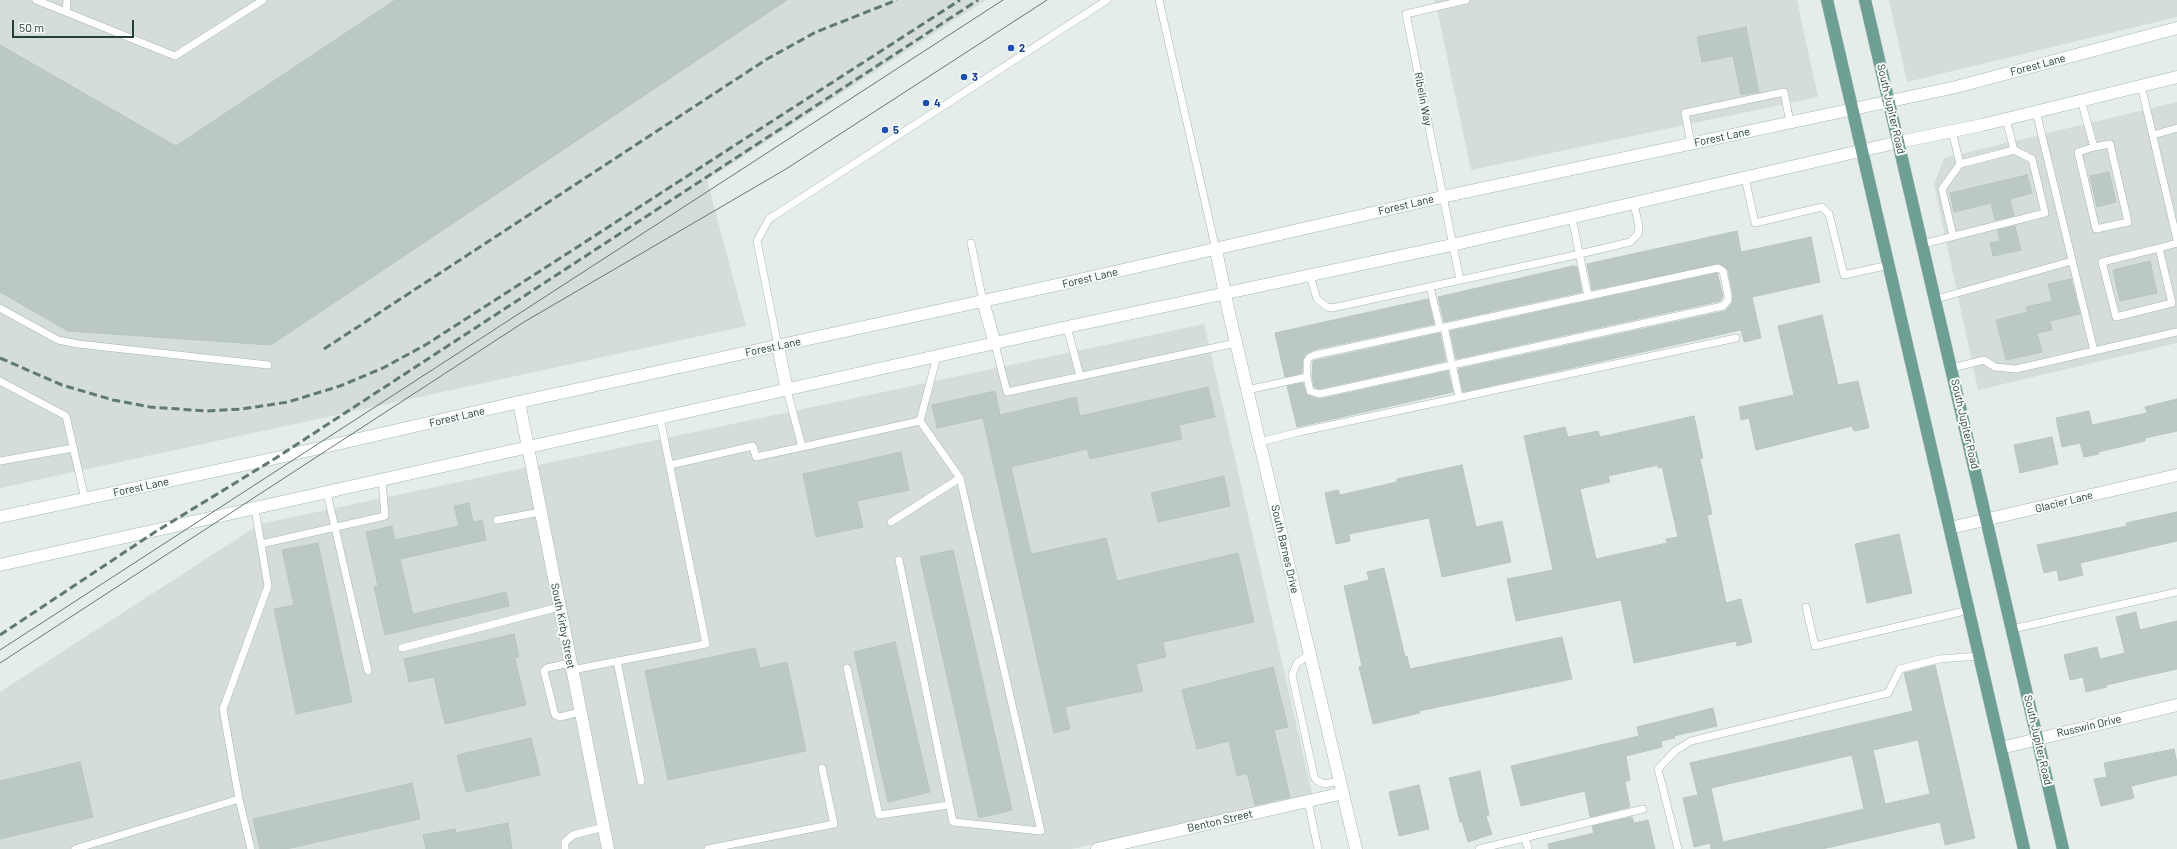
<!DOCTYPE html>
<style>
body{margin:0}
#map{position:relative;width:2177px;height:849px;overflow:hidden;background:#e5edea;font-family:Barlow,sans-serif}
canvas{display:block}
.scale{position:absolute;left:12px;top:20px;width:122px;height:18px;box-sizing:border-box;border:2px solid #263e38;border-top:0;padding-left:5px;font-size:12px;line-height:14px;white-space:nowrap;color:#263e38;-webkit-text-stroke:3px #f6faf8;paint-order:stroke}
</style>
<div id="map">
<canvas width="2177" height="849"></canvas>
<div class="scale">50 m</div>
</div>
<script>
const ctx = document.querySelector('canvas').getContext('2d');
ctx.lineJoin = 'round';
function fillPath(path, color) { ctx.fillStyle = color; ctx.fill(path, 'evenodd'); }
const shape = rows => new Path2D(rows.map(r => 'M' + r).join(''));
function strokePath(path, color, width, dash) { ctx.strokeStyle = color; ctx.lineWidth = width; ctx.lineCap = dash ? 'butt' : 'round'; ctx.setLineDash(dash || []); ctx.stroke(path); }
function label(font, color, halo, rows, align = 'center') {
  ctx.font = font + ' Barlow,sans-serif'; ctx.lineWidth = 4; ctx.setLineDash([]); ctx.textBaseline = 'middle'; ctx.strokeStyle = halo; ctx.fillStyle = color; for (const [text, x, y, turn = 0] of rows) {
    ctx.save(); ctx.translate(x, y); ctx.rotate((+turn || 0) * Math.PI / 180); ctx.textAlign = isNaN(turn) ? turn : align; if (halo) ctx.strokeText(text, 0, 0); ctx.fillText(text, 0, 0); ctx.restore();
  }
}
fillPath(shape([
 [0,0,986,0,707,180,746,326,0,488],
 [1435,0,1797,0,1818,97,1471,170],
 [1889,0,2177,0,2177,17,1907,82],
 [2177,102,2177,343,1978,390,1934,185,1944,158],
 [1204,324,1313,797,1071,849,0,849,0,692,260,524]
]), '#d4ddd9');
const building = shape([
 [395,0,787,0,271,345,68,331,0,292,0,45,176,146,395,0],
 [1746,27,1759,92,1741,95,1733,56,1702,62,1697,37,1746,27],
 [2109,172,2116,202,2097,207,2090,176,2109,172],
 [2027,175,2032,193,2010,199,2014,216,1995,220,1991,203,1954,212,1950,193,2027,175],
 [2015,226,2021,250,1993,256,1990,243,2000,241,1998,230,2015,226],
 [1737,231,1741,252,1811,237,1820,282,1752,297,1761,338,1744,342,1741,330,1463,392,1458,369,1725,311,1732,303,1733,295,1728,270,1720,264,1592,290,1587,264,1737,231],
 [2150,261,2157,293,2120,301,2113,270,2150,261],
 [1573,266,1577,267,1582,292,1444,322,1438,297,1573,266],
 [1717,273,1723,296,1720,301,1456,359,1450,331,1717,273],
 [2071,279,2080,314,2050,321,2052,330,2037,333,2042,352,2006,360,1996,320,2028,312,2026,307,2052,301,2048,284,2071,279],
 [1428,299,1434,324,1313,350,1306,354,1303,358,1302,373,1285,377,1275,333,1428,299],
 [1822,315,1838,385,1858,381,1869,428,1854,431,1852,426,1756,450,1749,418,1741,420,1739,407,1794,395,1778,326,1822,315],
 [1440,333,1446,361,1319,389,1314,387,1312,376,1313,361,1440,333],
 [1448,371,1453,392,1297,427,1287,386,1303,383,1307,395,1320,399,1448,371],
 [1208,387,1215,417,1179,425,1182,439,1090,459,1087,449,1011,467,1031,554,1106,538,1117,581,1238,553,1254,622,1163,642,1166,657,1136,664,1143,691,1065,707,1070,729,1054,733,983,418,937,428,932,405,995,391,1000,415,1076,397,1080,416,1208,387],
 [2177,399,2177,431,2145,438,2145,441,2098,452,2099,454,2084,457,2080,443,2062,447,2056,418,2089,411,2092,425,2147,413,2145,407,2177,399],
 [1694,416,1703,458,1700,459,1712,514,1707,515,1726,603,1741,599,1752,642,1737,646,1736,641,1634,663,1621,600,1516,621,1507,579,1553,570,1524,436,1565,427,1568,437,1598,431,1600,437,1694,416],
 [1658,465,1658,468,1662,467,1678,537,1666,539,1667,543,1596,559,1580,489,1610,482,1608,476,1658,465],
 [2052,437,2058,464,2020,473,2014,445,2052,437],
 [901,452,909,490,857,501,863,527,816,537,803,474,901,452],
 [1462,465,1476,527,1502,521,1511,562,1442,577,1429,518,1349,534,1350,541,1336,544,1325,493,1338,490,1340,495,1397,482,1397,479,1462,465],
 [1224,476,1230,506,1158,522,1151,493,1224,476],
 [469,503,473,522,482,520,486,540,400,559,413,614,506,592,509,606,385,635,374,587,378,586,366,532,392,526,395,540,459,526,454,506,469,503],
 [2177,512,2177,541,2080,563,2083,575,2059,581,2057,570,2044,573,2037,545,2127,526,2126,523,2177,512],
 [1899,534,1912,593,1867,603,1855,544,1899,534],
 [318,543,352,702,296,714,274,609,294,605,282,550,318,543],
 [953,550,1012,810,979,818,920,557,953,550],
 [1384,568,1405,657,1407,656,1410,669,1562,637,1572,679,1419,711,1420,713,1373,724,1359,667,1362,666,1344,586,1369,580,1367,572,1384,568],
 [2136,612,2140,630,2177,621,2177,669,2106,685,2107,687,2086,692,2083,677,2070,680,2064,655,2097,647,2100,659,2125,653,2116,617,2136,612],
 [514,634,519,657,515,658,526,705,445,724,434,677,409,682,404,659,514,634],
 [895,642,930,792,888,802,854,652,895,642],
 [755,648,760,668,787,662,806,751,668,780,645,671,755,648],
 [1935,665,1975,838,1945,845,1940,822,1822,849,1711,849,1710,843,1694,847,1683,798,1698,795,1690,763,1913,711,1904,673,1935,665],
 [1918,740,1930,794,1885,804,1873,750,1918,740],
 [1852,755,1864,809,1723,842,1711,788,1852,755],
 [1273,667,1288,727,1274,730,1290,797,1255,805,1247,773,1237,776,1229,741,1197,749,1182,690,1273,667],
 [1713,708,1717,726,1674,736,1675,738,1661,741,1662,747,1626,756,1630,780,1625,782,1630,807,1590,817,1585,791,1521,806,1511,766,1639,736,1637,727,1713,708],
 [531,738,540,775,466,792,457,755,531,738],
 [2174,749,2177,763,2177,775,2131,786,2134,798,2101,806,2094,779,2107,777,2104,763,2174,749],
 [80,762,93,817,0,839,0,781,80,762],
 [1480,771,1489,815,1486,816,1492,834,1468,842,1462,822,1460,822,1449,778,1480,771],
 [412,783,420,819,286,849,260,849,253,819,412,783],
 [1419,785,1429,829,1399,836,1389,792,1419,785],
 [1632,817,1634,823,1648,820,1655,849,1549,849,1548,844,1594,833,1592,826,1632,817],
 [508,823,512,849,426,849,423,835,455,829,456,833,508,823]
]);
fillPath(building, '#bbc8c3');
strokePath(building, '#b8c6c1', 1);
const service = shape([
 [36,0,175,56,263,0],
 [1159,0,1216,250],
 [66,12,67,0],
 [2141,85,2177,240],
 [2081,100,2094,147,2110,144,2128,222,2096,229,2078,152,2094,147],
 [1952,131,1960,164,2014,150],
 [2153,135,2177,128],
 [1691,144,1685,113,1784,92,1790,122],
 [1745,178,1755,223,1822,207,1829,214,1844,275,1889,265],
 [1572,218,1588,296],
 [1953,236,1942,189,1960,164],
 [971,243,983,301],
 [1923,244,2045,213,2032,159,2014,150,2006,119],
 [2159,248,2172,303,2116,317,2102,262,2159,248,2177,243],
 [1310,276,1317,299,1327,307,1332,308,1580,254,1630,242,1638,234,1639,226,1634,204],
 [1460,280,1406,14,1466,0],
 [1430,287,1440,328],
 [1936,299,2072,261],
 [0,308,58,340,78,344,268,365],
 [1067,327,1080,376],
 [1444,327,1459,397],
 [995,344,1007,392,1236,343],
 [778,346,757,241,769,219,1107,0],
 [2094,351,2177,332],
 [1952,368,1984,360,1995,367,2016,369,2094,351,2036,111],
 [0,381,66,416,85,499],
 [787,390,802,447,920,421,937,356],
 [1247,390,1307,377,1310,391,1319,394,1723,306,1728,300,1728,295,1723,271,1718,268,1315,355,1310,357,1307,361,1307,377],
 [1260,442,1299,432,1736,338],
 [0,461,73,448],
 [670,465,753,446,756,457,802,447],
 [327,493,368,671],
 [497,520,541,512],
 [891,522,960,478],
 [261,544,385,516,382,480],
 [899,560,953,822,1041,831,960,478,920,421],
 [1806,607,1815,646,1969,610],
 [2012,629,2177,592],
 [402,648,559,607],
 [1310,654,1297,663,1292,675,1314,776,1316,780,1324,784,1340,781],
 [617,661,641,781],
 [570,663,547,668,544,671,555,715,560,717,580,712],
 [847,668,879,815,949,805],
 [572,670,706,644,660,418],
 [239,799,223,709,268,586,255,509],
 [1308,801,1318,849],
 [1525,838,1528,849],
 [75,849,239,799,251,849],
 [565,849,565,842,573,835,604,827],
 [708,849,834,824,822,768],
 [1479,849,1643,809],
 [1678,849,1658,769,1675,751,1691,741,1888,693,1900,669,1939,659,1980,656]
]);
const minor = shape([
 [1950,528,2177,475],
 [2001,748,2177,705],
 [1097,849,1343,793]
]);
const tertiary = shape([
 [1216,250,1229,313,1356,849],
 [519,402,608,849]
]);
const secondary = shape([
 [983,301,995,344],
 [778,346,787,390],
 [0,517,276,458,519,402,1070,282,1442,197,1956,87,2177,28],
 [0,565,1067,327,1452,245,1899,142,1982,125,2177,77]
]);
const primary = shape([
 [1827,0,2024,849],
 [1865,0,2063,849]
]);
strokePath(service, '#a8b5b1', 8);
strokePath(minor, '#a8b5b1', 13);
strokePath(tertiary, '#a8b5b1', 13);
strokePath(secondary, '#a5b8b2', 13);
strokePath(primary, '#c2c9c7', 13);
strokePath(service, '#fff', 7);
strokePath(minor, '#fff', 12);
strokePath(tertiary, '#fff', 12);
strokePath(secondary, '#fff', 12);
strokePath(primary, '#6e9f94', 12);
strokePath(shape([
 [0,650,1003,0],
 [0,663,524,322,786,169,1047,0]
]), '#617973', 1);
strokePath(shape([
 [324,349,767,59,816,32,897,0],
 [0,358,62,385,113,400,150,407,206,411,242,409,288,402,340,386,383,368,427,344,960,0],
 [0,635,155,532,276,458,978,0]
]), '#617973', 3, [8, 4]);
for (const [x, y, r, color] of [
 [1011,48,4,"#1a4fb4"],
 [964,77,4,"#1a4fb4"],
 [926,103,4,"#1a4fb4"],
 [885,130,4,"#1a4fb4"]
]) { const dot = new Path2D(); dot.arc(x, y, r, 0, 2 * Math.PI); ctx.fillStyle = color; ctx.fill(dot); strokePath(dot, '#f6faf8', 1.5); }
label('bold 11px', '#164399', '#f6faf8', [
 ["2",1019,48],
 ["3",972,77],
 ["4",934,103],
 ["5",893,130]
], 'left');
label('11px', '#263e38', '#f6faf8', [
 ["Forest Lane",2038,65,-15],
 ["Ribelin Way",1423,99,79],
 ["South Jupiter Road",1891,109,77],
 ["Forest Lane",1722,137,-12],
 ["Forest Lane",1406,205,-13],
 ["Forest Lane",1090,278,-13],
 ["Forest Lane",773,347,-12],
 ["Forest Lane",457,417,-13],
 ["South Jupiter Road",1965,424,77],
 ["Forest Lane",141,487,-12],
 ["Glacier Lane",2064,502,-14],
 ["South Barnes Drive",1285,549,77],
 ["South Kirby Street",563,626,79],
 ["Russwin Drive",2089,726,-13],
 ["South Jupiter Road",2038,740,77],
 ["Benton Street",1220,821,-13]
]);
</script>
